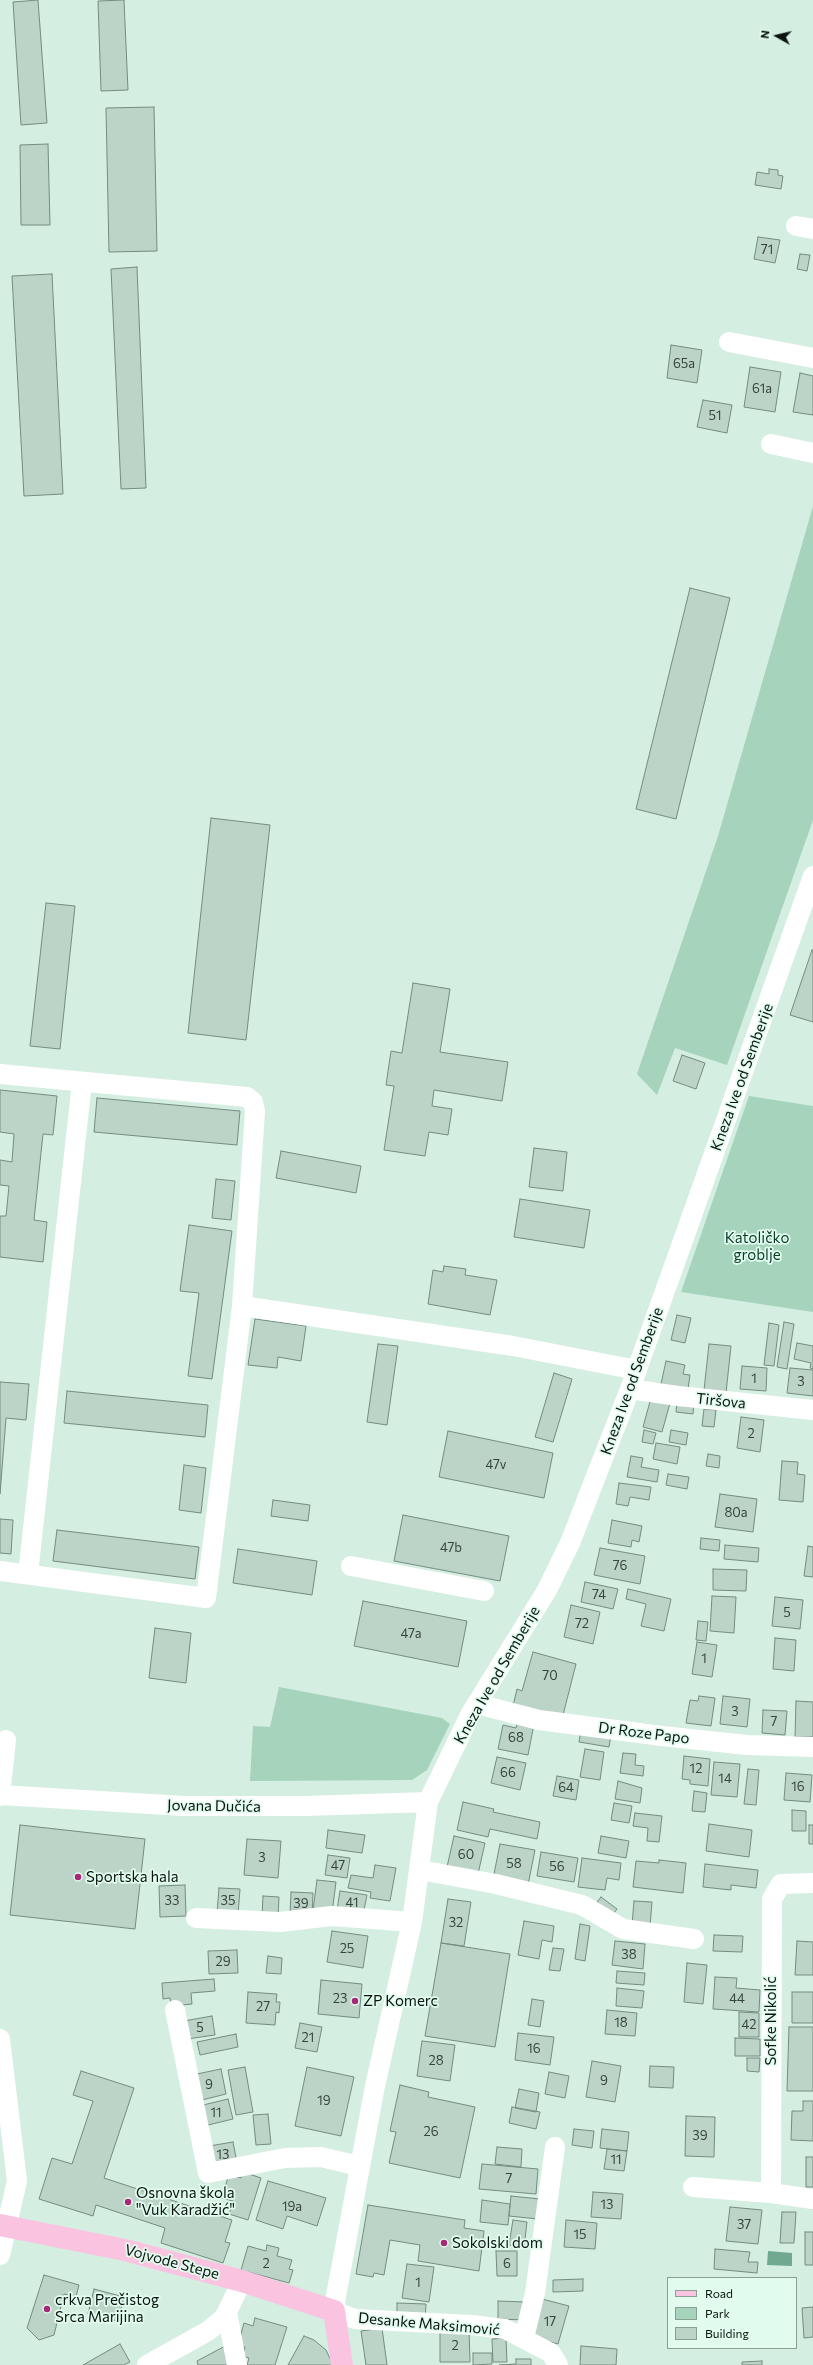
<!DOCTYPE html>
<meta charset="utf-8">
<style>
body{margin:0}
#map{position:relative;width:813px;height:2365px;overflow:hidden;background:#d4eee1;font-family:Commissioner,sans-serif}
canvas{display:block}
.legend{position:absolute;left:667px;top:2277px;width:130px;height:72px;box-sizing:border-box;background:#e1fcee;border:1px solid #8b9f95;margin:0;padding:5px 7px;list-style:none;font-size:12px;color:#0b1410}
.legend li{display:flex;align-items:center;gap:8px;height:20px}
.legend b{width:20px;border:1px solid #8b9f95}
.north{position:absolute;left:757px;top:16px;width:40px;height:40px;-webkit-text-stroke:3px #e1fcee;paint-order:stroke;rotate:278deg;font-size:11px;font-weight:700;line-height:16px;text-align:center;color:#0b1410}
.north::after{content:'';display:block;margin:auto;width:14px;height:18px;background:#0b1410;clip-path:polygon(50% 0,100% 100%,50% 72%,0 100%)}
</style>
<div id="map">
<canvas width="813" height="2365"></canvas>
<ul class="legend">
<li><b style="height:5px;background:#fac4e0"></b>Road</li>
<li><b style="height:11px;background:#a5d3bc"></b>Park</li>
<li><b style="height:11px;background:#bbd4c7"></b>Building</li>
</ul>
<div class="north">N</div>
</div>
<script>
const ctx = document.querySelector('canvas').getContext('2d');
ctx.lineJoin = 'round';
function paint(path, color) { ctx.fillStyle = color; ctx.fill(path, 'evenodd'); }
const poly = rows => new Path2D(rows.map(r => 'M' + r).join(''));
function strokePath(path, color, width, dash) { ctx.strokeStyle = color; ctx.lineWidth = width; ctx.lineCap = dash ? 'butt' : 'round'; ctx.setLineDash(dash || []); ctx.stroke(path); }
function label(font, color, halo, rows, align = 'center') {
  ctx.font = font + ' Commissioner,sans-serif'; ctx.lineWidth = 3.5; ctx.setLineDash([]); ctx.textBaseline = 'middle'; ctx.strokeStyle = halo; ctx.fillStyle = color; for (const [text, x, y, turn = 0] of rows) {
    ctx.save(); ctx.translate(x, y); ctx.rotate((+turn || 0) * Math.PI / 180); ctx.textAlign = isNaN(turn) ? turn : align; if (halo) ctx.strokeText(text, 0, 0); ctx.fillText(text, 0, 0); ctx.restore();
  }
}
paint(poly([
 [813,506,813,820,727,1065,675,1048,657,1095,637,1074,718,836],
 [749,1096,813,1106,813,1312,681,1292],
 [279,1687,442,1718,450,1724,427,1770,412,1780,250,1781,253,1726,270,1727]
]), '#a5d3bc');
paint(poly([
 [768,2251,792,2253,792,2266,767,2265]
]), '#70a98f');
const building = poly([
 [38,0,47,123,21,125,13,2,38,0],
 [124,0,128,90,101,91,98,1,124,0],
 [154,107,157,251,109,252,106,108,154,107],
 [48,144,50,225,21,225,20,145,48,144],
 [769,169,778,170,778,175,783,176,781,189,755,185,757,172,769,174,769,169],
 [758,237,780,240,775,263,754,259,758,237],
 [800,254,810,255,807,271,797,269,800,254],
 [137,267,146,488,121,489,111,269,137,267],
 [52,274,63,494,24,496,12,276,52,274],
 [671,345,702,350,697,383,667,378,671,345],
 [750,367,781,372,775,412,744,407,750,367],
 [800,373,813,376,813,415,793,412,800,373],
 [703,400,732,405,727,433,697,427,703,400],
 [690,588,730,598,676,819,636,809,690,588],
 [211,818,270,825,246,1040,188,1033,211,818],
 [46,903,75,906,60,1049,30,1046,46,903],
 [812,950,813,950,813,1022,790,1015,812,950],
 [413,983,450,989,440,1052,508,1062,502,1101,434,1090,432,1106,452,1109,448,1135,429,1132,425,1156,384,1150,394,1086,386,1085,391,1051,402,1053,413,983],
 [682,1055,705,1063,696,1089,673,1081,682,1055],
 [0,1090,57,1096,53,1135,43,1134,34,1220,47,1222,43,1262,0,1257,0,1216,6,1216,9,1186,0,1185,0,1160,12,1162,14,1134,0,1132,0,1090],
 [97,1098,240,1111,237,1145,94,1132,97,1098],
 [534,1148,567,1152,563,1191,529,1187,534,1148],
 [281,1151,361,1166,356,1193,276,1178,281,1151],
 [216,1179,235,1181,231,1220,212,1218,216,1179],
 [520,1199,590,1210,584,1248,514,1237,520,1199],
 [189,1225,232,1231,212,1379,188,1376,199,1293,180,1291,189,1225],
 [444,1266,466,1269,465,1275,497,1280,490,1315,428,1304,433,1270,443,1272,444,1266],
 [677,1315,691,1318,685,1343,671,1340,677,1315],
 [255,1319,306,1326,301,1361,278,1357,277,1368,248,1365,255,1319],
 [784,1322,794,1324,787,1369,777,1367,784,1322],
 [769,1323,779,1325,774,1366,764,1365,769,1323],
 [797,1343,813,1346,813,1369,810,1368,811,1363,794,1359,797,1343],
 [378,1344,398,1346,387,1425,367,1422,378,1344],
 [709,1344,731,1346,726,1393,704,1390,709,1344],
 [666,1361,685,1365,683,1374,690,1375,688,1389,661,1384,666,1361],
 [742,1366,767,1368,766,1391,740,1389,742,1366],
 [790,1368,813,1370,813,1396,787,1393,790,1368],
 [554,1373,572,1379,553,1442,535,1437,554,1373],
 [0,1382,29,1384,26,1420,6,1418,0,1494,0,1382],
 [67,1391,208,1405,205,1437,64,1423,67,1391],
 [651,1398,670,1403,662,1432,643,1427,651,1398],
 [677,1401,694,1402,693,1414,676,1412,677,1401],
 [704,1409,716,1410,714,1427,702,1426,704,1409],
 [741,1417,764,1420,760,1452,737,1448,741,1417],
 [644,1430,656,1433,653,1444,642,1442,644,1430],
 [671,1430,688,1433,686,1445,669,1442,671,1430],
 [448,1431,553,1453,544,1498,439,1477,448,1431],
 [656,1443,680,1447,677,1464,653,1459,656,1443],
 [708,1454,720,1456,719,1468,706,1466,708,1454],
 [631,1456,643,1458,641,1467,659,1470,657,1482,627,1477,631,1456],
 [782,1461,798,1462,797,1474,805,1475,803,1502,779,1500,782,1461],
 [184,1465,206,1468,201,1513,179,1510,184,1465],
 [668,1474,689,1477,687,1489,666,1485,668,1474],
 [619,1483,651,1487,649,1500,630,1497,628,1506,616,1504,619,1483],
 [720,1494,757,1499,753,1532,715,1527,720,1494],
 [273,1500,310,1505,308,1521,271,1516,273,1500],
 [403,1515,509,1536,500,1581,394,1561,403,1515],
 [0,1519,13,1520,11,1554,0,1553,0,1519],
 [612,1520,642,1526,639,1542,632,1540,631,1547,608,1543,612,1520],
 [57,1530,199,1547,195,1579,53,1561,57,1530],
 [701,1538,720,1540,719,1551,700,1549,701,1538],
 [725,1545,759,1548,758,1562,724,1559,725,1545],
 [808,1546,813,1547,813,1577,804,1576,808,1546],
 [600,1548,645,1556,640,1584,594,1575,600,1548],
 [238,1549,317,1561,312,1595,233,1583,238,1549],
 [713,1569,747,1570,746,1591,713,1590,713,1569],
 [585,1582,618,1589,613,1609,581,1602,585,1582],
 [628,1589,671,1599,664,1631,641,1626,646,1604,626,1599,628,1589],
 [712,1596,736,1597,734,1633,710,1631,712,1596],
 [775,1597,803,1600,800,1629,772,1626,775,1597],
 [363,1601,467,1621,458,1667,354,1646,363,1601],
 [571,1605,600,1612,593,1644,564,1637,571,1605],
 [698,1621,708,1622,706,1641,696,1640,698,1621],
 [155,1628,191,1633,186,1683,149,1678,155,1628],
 [775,1638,796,1640,794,1671,773,1669,775,1638],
 [697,1642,717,1645,712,1677,692,1674,697,1642],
 [533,1652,576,1664,562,1719,513,1706,517,1689,522,1691,533,1652],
 [699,1696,715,1698,711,1726,686,1723,690,1700,698,1701,699,1696],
 [723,1696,750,1699,747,1727,720,1724,723,1696],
 [796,1701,813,1702,813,1737,795,1737,796,1701],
 [763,1710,787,1711,785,1735,762,1733,763,1710],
 [518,1720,534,1724,528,1755,498,1749,503,1725,516,1728,518,1720],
 [581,1730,611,1735,609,1747,579,1742,581,1730],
 [585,1749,604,1752,600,1780,580,1777,585,1749],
 [623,1753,636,1754,635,1765,644,1766,643,1776,620,1773,623,1753],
 [684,1756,710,1759,708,1786,690,1784,690,1780,682,1779,684,1756],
 [497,1757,526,1763,520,1790,491,1783,497,1757],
 [714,1762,740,1764,737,1797,711,1795,714,1762],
 [748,1769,759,1770,756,1805,744,1804,748,1769],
 [786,1773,812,1775,810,1802,784,1800,786,1773],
 [557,1776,579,1780,576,1800,553,1796,557,1776],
 [618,1781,642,1788,640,1803,615,1799,618,1781],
 [694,1791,707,1793,705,1812,692,1811,694,1791],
 [463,1802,494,1809,493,1812,540,1822,537,1839,490,1829,488,1837,457,1830,463,1802],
 [614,1803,632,1806,629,1823,611,1820,614,1803],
 [792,1810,806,1811,806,1831,792,1831,792,1810],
 [635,1813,662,1816,659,1842,647,1841,648,1828,633,1826,635,1813],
 [709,1824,752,1830,749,1857,706,1851,709,1824],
 [20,1825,145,1839,135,1929,10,1915,20,1825],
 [809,1825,813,1825,813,1844,809,1844,809,1825],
 [328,1830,365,1835,362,1853,326,1848,328,1830],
 [454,1836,485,1843,478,1874,447,1867,454,1836],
 [601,1836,629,1841,626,1858,598,1853,601,1836],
 [247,1839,281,1841,278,1878,244,1875,247,1839],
 [500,1844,535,1850,528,1885,493,1879,500,1844],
 [541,1852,578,1858,574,1882,537,1876,541,1852],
 [328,1855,350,1858,347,1878,325,1875,328,1855],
 [582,1858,621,1863,619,1880,607,1878,605,1890,578,1887,582,1858],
 [659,1860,686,1863,683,1893,633,1887,636,1861,659,1863,659,1860],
 [705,1864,758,1870,756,1888,731,1885,731,1890,703,1887,705,1864],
 [375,1865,396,1868,390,1901,370,1898,371,1892,348,1888,351,1875,373,1878,375,1865],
 [317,1880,336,1882,332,1913,313,1910,317,1880],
 [185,1885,186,1916,160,1917,159,1886,185,1885],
 [219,1888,240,1889,238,1915,217,1913,219,1888],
 [340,1891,367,1895,363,1915,337,1910,340,1891],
 [291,1892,313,1893,312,1915,290,1914,291,1892],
 [263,1896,279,1897,278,1918,262,1917,263,1896],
 [601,1897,617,1909,612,1916,595,1905,601,1897],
 [448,1899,471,1902,464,1946,441,1943,448,1899],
 [634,1901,652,1902,650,1927,632,1925,634,1901],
 [524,1921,554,1926,552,1942,542,1940,539,1959,518,1955,524,1921],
 [580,1924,590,1926,585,1961,575,1959,580,1924],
 [332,1931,368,1936,363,1968,327,1962,332,1931],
 [714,1935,743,1936,742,1952,713,1951,714,1935],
 [615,1941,645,1944,643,1969,612,1965,615,1941],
 [797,1941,813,1942,813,1975,795,1975,797,1941],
 [441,1943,510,1954,495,2047,425,2036,441,1943],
 [553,1948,564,1949,560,1971,549,1970,553,1948],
 [237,1950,238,1973,209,1974,208,1951,237,1950],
 [268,1956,282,1958,281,1974,266,1973,268,1956],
 [687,1963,707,1965,703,2004,684,2002,687,1963],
 [617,1971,645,1973,644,1985,616,1983,617,1971],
 [715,1977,737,1978,736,1988,760,1990,759,2012,713,2009,715,1977],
 [214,1979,215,1991,191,1993,192,2004,171,2006,170,1998,163,1999,162,1983,214,1979],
 [321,1980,362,1984,359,2018,318,2014,321,1980],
 [617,1988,644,1991,642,2008,616,2006,617,1988],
 [248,1992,277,1994,276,2002,280,2002,279,2013,276,2012,275,2025,246,2023,248,1992],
 [792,1992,813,1992,813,2023,792,2023,792,1992],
 [532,1999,544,2001,540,2027,528,2025,532,1999],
 [607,2010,637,2013,635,2036,605,2034,607,2010],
 [739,2012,759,2013,759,2037,739,2037,739,2012],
 [212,2016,215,2035,187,2039,184,2021,212,2016],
 [300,2023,322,2027,317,2052,295,2048,300,2023],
 [789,2027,813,2027,813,2091,787,2091,789,2027],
 [518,2033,554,2037,550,2065,515,2060,518,2033],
 [236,2034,238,2047,200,2055,197,2042,236,2034],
 [735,2038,760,2039,760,2056,735,2056,735,2038],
 [422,2041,455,2045,450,2081,417,2076,422,2041],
 [747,2058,760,2058,759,2072,747,2071,747,2058],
 [592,2061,621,2066,615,2102,586,2097,592,2061],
 [650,2066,674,2067,673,2088,649,2087,650,2066],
 [245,2067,253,2112,236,2115,228,2070,245,2067],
 [307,2067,354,2077,341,2136,295,2126,307,2067],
 [221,2069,226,2094,198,2101,192,2075,221,2069],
 [81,2071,134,2088,104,2178,232,2220,225,2242,230,2243,223,2263,161,2243,165,2228,96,2205,93,2216,39,2199,52,2158,72,2164,93,2101,73,2095,81,2071],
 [549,2072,569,2076,565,2098,545,2094,549,2072],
 [400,2085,429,2092,428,2097,475,2107,460,2178,389,2163,396,2132,390,2131,400,2085],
 [519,2089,539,2093,536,2112,515,2108,519,2089],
 [228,2099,233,2119,204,2126,199,2106,228,2099],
 [803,2101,813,2101,813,2141,791,2140,792,2111,803,2111,803,2101],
 [512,2107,540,2112,536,2129,509,2123,512,2107],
 [268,2114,271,2144,256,2145,253,2115,268,2114],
 [686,2116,715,2117,714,2157,685,2156,686,2116],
 [574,2129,594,2131,592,2148,572,2145,574,2129],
 [602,2129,629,2132,627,2151,600,2148,602,2129],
 [233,2142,237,2163,212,2167,209,2146,233,2142],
 [497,2147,522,2149,521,2167,495,2164,497,2147],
 [607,2149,627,2151,624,2171,604,2169,607,2149],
 [806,2157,813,2157,813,2187,806,2187,806,2157],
 [482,2164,538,2169,536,2194,479,2189,482,2164],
 [243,2172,261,2178,248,2220,229,2214,233,2201,221,2198,229,2175,241,2178,243,2172],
 [268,2181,326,2198,317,2226,287,2216,283,2229,256,2220,268,2181],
 [593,2192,623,2194,621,2219,591,2217,593,2192],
 [511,2196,540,2199,538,2219,509,2216,511,2196],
 [482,2200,510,2204,508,2225,480,2222,482,2200],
 [368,2205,465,2220,464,2228,484,2231,479,2271,418,2261,420,2245,390,2240,384,2275,374,2273,373,2277,356,2274,368,2205],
 [730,2207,762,2210,758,2244,726,2241,730,2207],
 [782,2212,796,2212,794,2243,780,2243,782,2212],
 [513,2220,527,2222,524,2248,509,2245,513,2220],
 [566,2220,597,2223,595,2249,564,2247,566,2220],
 [805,2232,813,2232,813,2265,805,2265,805,2232],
 [267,2245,279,2248,277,2256,292,2260,289,2269,293,2270,289,2283,241,2270,248,2246,266,2251,267,2245],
 [715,2249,750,2252,748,2262,758,2262,757,2273,714,2269,715,2249],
 [496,2251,517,2251,517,2276,497,2276,496,2251],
 [407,2264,434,2267,429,2302,402,2298,407,2264],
 [44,2275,79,2285,76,2297,64,2294,54,2335,39,2340,27,2328,44,2275],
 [583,2279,583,2291,553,2292,553,2280,583,2279],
 [94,2289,124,2297,118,2321,88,2314,94,2289],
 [542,2299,569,2306,558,2344,532,2337,542,2299],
 [498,2301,526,2302,525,2320,498,2319,498,2301],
 [397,2303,426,2304,425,2323,397,2322,397,2303],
 [813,2307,813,2337,804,2338,802,2308,813,2307],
 [255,2318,287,2327,275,2365,247,2365,249,2358,243,2356,245,2347,238,2345,244,2323,253,2326,255,2318],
 [382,2328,387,2365,366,2365,361,2331,382,2328],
 [469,2329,470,2362,440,2362,440,2330,469,2329],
 [304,2336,314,2340,326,2350,333,2365,288,2365,304,2336],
 [506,2338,507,2362,493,2362,492,2339,506,2338],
 [120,2344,130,2362,124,2365,83,2365,120,2344],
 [227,2345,232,2365,198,2365,197,2361,227,2345],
 [581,2346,617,2349,616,2365,580,2365,581,2346],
 [473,2353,492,2353,492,2364,473,2365,473,2353],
 [516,2359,531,2359,531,2365,499,2365,516,2364,516,2359],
 [762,2361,762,2365,742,2365,742,2362,762,2361]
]);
paint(building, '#bbd4c7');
strokePath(building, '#748c80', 1);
strokePath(poly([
 [796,226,813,229],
 [729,342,813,358],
 [771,444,813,453],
 [0,1074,247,1097,253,1102,255,1111,242,1306,513,1346,637,1370],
 [630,1389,678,1396,813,1410],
 [351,1566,484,1591],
 [0,1571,206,1598,242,1306],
 [28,1574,82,1082],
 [477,1704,539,1720,662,1736,747,1745,813,1747],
 [0,1795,184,1806,306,1806,428,1802],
 [0,1796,6,1740],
 [420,1870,496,1884,582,1905,623,1929,694,1939],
 [196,1918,280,1922,332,1916,412,1922],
 [175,2010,208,2173,285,2158,321,2157,359,2166],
 [0,2039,17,2181,0,2255],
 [693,2187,771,2193,813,2199],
 [771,2193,772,1899,781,1884,813,1883],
 [227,2313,237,2365],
 [524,2338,535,2293,555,2147],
 [147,2365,208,2331,224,2318,242,2281],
 [558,2365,551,2353,505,2329,471,2325,355,2319,334,2311,336,2296,375,2086,412,1922,428,1802,470,1715,547,1590,570,1543,630,1389,813,876]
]), '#fff', 20);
strokePath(poly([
 [0,2225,125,2250,242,2281,334,2311,342,2365]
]), '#fac4e0', 22);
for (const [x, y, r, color] of [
 [78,1877,4,"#a82878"],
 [355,2001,4,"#a82878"],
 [128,2202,4,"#a82878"],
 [444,2243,4,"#a82878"],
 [47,2309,4,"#a82878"]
]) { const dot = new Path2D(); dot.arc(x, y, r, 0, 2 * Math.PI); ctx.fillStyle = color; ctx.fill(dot); strokePath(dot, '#e1fcee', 1.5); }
label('13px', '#37443e', null, [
 ["71",767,250],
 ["65a",684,364],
 ["61a",762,389],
 ["51",715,416],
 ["1",754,1379],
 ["3",801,1382],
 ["2",751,1434],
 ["47v",496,1465],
 ["80a",736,1513],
 ["47b",451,1548],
 ["76",620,1566],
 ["74",599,1595],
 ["5",787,1613],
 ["72",582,1624],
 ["47a",411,1634],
 ["1",704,1659],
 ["70",550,1676],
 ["3",735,1712],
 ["7",774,1722],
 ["68",516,1738],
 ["12",696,1769],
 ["66",508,1773],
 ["14",725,1779],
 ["16",798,1787],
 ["64",566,1788],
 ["60",466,1855],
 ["3",262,1858],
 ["58",514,1864],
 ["47",338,1866],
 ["56",557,1867],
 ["33",172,1901],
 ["35",228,1901],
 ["41",352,1903],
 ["39",301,1904],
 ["32",456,1923],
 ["25",347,1949],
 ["38",629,1955],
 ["29",223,1962],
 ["23",340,1999],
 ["44",737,1999],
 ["27",263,2007],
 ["18",621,2023],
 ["42",749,2025],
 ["5",200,2028],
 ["21",308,2038],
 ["16",534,2049],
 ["28",436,2061],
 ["9",604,2081],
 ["9",209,2085],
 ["19",324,2101],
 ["11",216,2113],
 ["26",431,2132],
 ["39",700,2136],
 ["13",223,2155],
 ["11",616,2160],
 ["7",509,2179],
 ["13",607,2205],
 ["19a",292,2207],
 ["37",744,2225],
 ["15",580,2235],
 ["2",266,2264],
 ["6",507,2264],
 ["1",418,2283],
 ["17",550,2322],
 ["2",455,2346]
]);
label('15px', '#0b1410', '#e1fcee', [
 ["Kneza Ive od Semberije",742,1077,-70],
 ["Kneza Ive od Semberije",632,1381,-70],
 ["Tiršova",721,1401,6],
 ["Kneza Ive od Semberije",497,1675,-60],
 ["Dr Roze Papo",644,1733,7],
 ["Jovana Dučića",214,1806,1],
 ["Sofke Nikolić",771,2021,-90],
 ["Vojvode Stepe",172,2262,15],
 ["Desanke Maksimović",429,2324,5]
]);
label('15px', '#093b28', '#e1fcee', [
 ["Katoličko",757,1238],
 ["groblje",757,1255]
]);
label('15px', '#0b1410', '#e1fcee', [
 ["Sportska hala",86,1877],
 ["ZP Komerc",363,2001],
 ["Osnovna škola",136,2193],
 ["\"Vuk Karadžić\"",136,2210],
 ["Sokolski dom",452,2243],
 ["crkva Prečistog",55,2300],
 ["Srca Marijina",55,2317]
], 'left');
</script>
